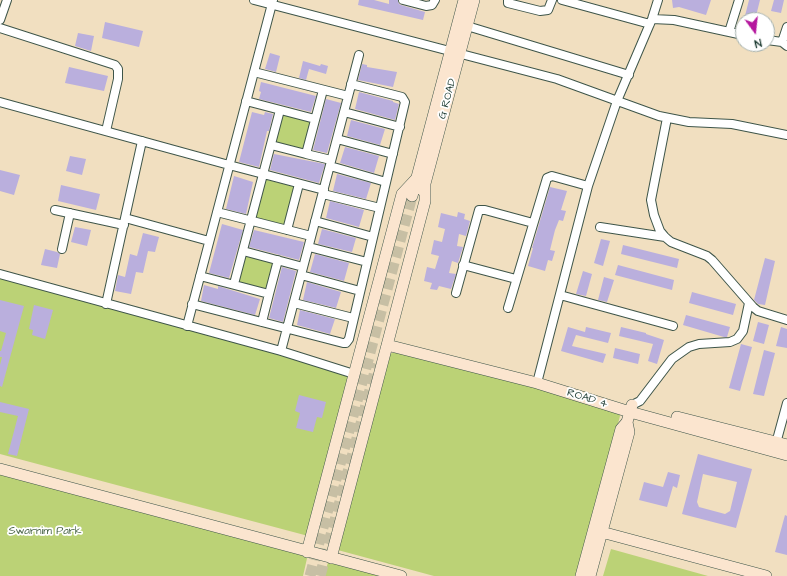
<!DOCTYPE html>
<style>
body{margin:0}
#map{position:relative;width:787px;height:576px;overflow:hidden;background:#f1dfc0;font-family:"Architects Daughter",sans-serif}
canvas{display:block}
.north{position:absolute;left:735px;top:12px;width:40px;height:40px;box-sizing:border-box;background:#fff;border:1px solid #a5b1ae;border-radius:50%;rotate:165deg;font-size:11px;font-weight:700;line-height:16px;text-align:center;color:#1f3d34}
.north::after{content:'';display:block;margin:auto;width:14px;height:18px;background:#b5179e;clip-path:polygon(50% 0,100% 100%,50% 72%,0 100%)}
</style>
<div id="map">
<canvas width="787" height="576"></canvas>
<div class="north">N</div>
</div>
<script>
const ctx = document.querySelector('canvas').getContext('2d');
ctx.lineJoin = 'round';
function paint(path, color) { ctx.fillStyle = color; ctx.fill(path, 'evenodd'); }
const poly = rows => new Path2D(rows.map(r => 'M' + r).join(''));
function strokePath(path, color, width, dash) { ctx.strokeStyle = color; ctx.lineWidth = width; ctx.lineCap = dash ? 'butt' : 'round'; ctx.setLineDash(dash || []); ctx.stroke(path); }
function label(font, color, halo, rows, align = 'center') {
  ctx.font = font + ' "Architects Daughter",sans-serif'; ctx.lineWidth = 3.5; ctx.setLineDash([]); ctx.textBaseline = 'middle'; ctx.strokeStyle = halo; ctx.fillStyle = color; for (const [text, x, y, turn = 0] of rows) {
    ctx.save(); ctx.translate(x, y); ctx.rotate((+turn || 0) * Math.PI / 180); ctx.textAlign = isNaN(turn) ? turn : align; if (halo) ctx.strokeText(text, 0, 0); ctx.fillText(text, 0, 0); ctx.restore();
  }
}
paint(poly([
 [283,113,312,122,304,151,274,142],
 [264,179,295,187,285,225,254,217],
 [243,254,274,262,266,289,236,281],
 [0,277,357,376,312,537,0,454],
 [404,351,621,412,579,576,434,576,334,549,382,355],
 [0,474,308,554,303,576,0,576],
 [611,549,708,576,603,576],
 [329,559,391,576,324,576]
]), '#bbd276');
paint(poly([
 [359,0,374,0,389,4,389,0,398,0,399,4,401,5,425,12,423,20,358,5],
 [672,0,711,0,706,15,679,7,673,8],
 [749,0,760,0,755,20,744,20],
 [774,0,784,0,781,13,771,11],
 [105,22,143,31,139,47,102,38],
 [78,33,94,36,91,51,75,46],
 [270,53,280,56,276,72,265,69],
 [303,61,320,66,321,64,328,66,326,74,309,69,306,80,299,78],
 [362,64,367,65,367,67,397,72,393,87,358,80],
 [69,67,108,76,104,91,65,83],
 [261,82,316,96,311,112,259,99,261,92,259,91],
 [359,92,393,101,393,102,399,104,395,120,355,109],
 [326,99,341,103,327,153,313,150],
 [252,112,264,115,265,112,273,114,269,131,267,131,259,167,239,162],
 [351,120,385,129,380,145,347,136],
 [345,147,379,156,374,173,340,163],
 [274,154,325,164,319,183,270,170],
 [70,156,86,159,82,175,66,171],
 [0,170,20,175,14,195,0,191],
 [337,174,371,183,366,199,333,191],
 [234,176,253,182,246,214,226,209],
 [61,185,100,194,96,210,58,201],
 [550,187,567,191,561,210,566,211,563,221,559,220,555,230,550,250,555,251,552,261,548,260,545,271,528,266,533,248,532,248],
 [330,201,364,210,359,227,326,218],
 [458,212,465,214,464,219,470,221,466,236,459,234,457,246,463,247,458,263,452,261,449,273,456,274,451,289,439,286,437,290,430,289,432,283,424,281,427,267,435,269,439,256,431,254,434,240,442,242,445,229,438,227,441,213,457,217],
 [222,224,243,230,229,278,209,273],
 [75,227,91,230,87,246,71,242],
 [322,229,356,238,352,252,318,244],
 [254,230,304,242,299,260,249,247],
 [143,233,159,237,155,252,148,251,143,273,136,272,131,294,115,291,118,275,125,277,130,254,137,256],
 [601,239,610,241,603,266,594,263],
 [623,245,679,259,677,268,621,254],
 [45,249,57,252,60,254,57,268,41,265],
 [315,254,349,263,344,281,310,272],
 [765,258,775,261,765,305,758,304,754,300],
 [618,265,674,280,672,290,615,275],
 [282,267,296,271,283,322,269,318],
 [583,271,592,274,586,296,576,294],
 [604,277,614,280,607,302,598,300],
 [307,282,341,292,336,308,303,300],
 [204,285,218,289,218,286,260,299,255,315,201,301],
 [692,292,736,304,733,315,689,303],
 [0,300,24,306,2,387,0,386,0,365,2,357,0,357,0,351,1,351,6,333,0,331],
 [34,305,53,310,45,339,32,335,33,330,29,329],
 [300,310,335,319,330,334,297,325],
 [686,315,730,327,727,337,724,337,683,325],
 [758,322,769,325,764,344,753,341],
 [568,327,585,332,586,327,611,333,608,343,576,335,572,346,606,354,603,363,561,351],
 [621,327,646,333,646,334,664,340,657,364,648,361,653,344,619,336],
 [781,327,787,329,787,348,776,346],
 [741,344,752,347,740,391,729,388],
 [615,348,640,354,638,364,613,358],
 [764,350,775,353,764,396,753,394],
 [299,395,326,402,322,418,317,417,313,432,296,428,300,413,295,411],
 [0,402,29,409,17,456,8,454,18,416,0,412],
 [698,454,752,469,736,528,682,514],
 [703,474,737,482,730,511,725,514,699,507,697,502],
 [668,472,680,475,677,488,673,486,667,507,639,500,644,482,663,487],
 [785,515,787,516,787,555,775,552]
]), '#baafdd');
strokePath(poly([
 [310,576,412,196],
 [320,576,377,364]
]), '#c7bfa4', 11, [11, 5.5]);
const street = poly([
 [254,0,557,79,659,116,689,122,732,124,787,135],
 [403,0,426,6,432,5,435,0],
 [508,0,508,3,540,11,548,10,552,0],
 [562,0,650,24],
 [652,19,674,20,743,35],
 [0,20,7,0],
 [467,26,629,75],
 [787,27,782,42,787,46],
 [0,28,115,65,118,69,118,79,106,131],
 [729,32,739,0],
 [767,40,782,42],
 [254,72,348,96],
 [323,90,306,154,331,160],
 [246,101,315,119],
 [0,102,229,165,324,190],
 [344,112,400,127],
 [667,118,651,200,654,215,660,231,665,237,671,242,707,256,712,260,753,307,758,311,787,320],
 [337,139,393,154],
 [271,145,306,154],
 [330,166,386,182],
 [323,194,380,208],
 [55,210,124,225],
 [217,212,311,236],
 [125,218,209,241],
 [315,221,373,237],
 [600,227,665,237],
 [287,230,299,184],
 [309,247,367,262],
 [62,249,70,213],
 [243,251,303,267],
 [463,265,516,279],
 [0,274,281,351,354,374],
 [301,275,360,291],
 [200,276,269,294,262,322],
 [234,284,280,110],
 [456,293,479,210,485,210,533,223],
 [269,294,278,260],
 [560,295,673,326],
 [294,303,353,318],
 [106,304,142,141],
 [192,304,343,343,346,343,349,339,405,102,402,97,351,84],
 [508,308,547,178,552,176,588,186],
 [187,326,273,0],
 [281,351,359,55],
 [537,383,588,186,617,101,652,19,658,0],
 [632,405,640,401,672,359,689,347,699,344,730,342,737,339,743,331,749,303],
 [775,447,787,403]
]);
const secondary = poly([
 [423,191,474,0],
 [412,196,464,0],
 [387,345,537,383,630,412,787,455],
 [677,417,787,445],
 [0,469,401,576],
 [594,530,766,576],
 [307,552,402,194,416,179],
 [331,558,425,201,425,184],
 [581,576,621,429,627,422],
 [590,576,629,432,627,422,632,405]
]);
strokePath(street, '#3e5549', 10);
strokePath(secondary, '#3e5549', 12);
strokePath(street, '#fff', 8);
strokePath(secondary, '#fbe5cf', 11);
label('11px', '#1f3d34', '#fff', [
 ["G ROAD",448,99,-75],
 ["ROAD 4",587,399,17]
]);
label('11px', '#466244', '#fff', [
 ["Swarnim Park",45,532]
]);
</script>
